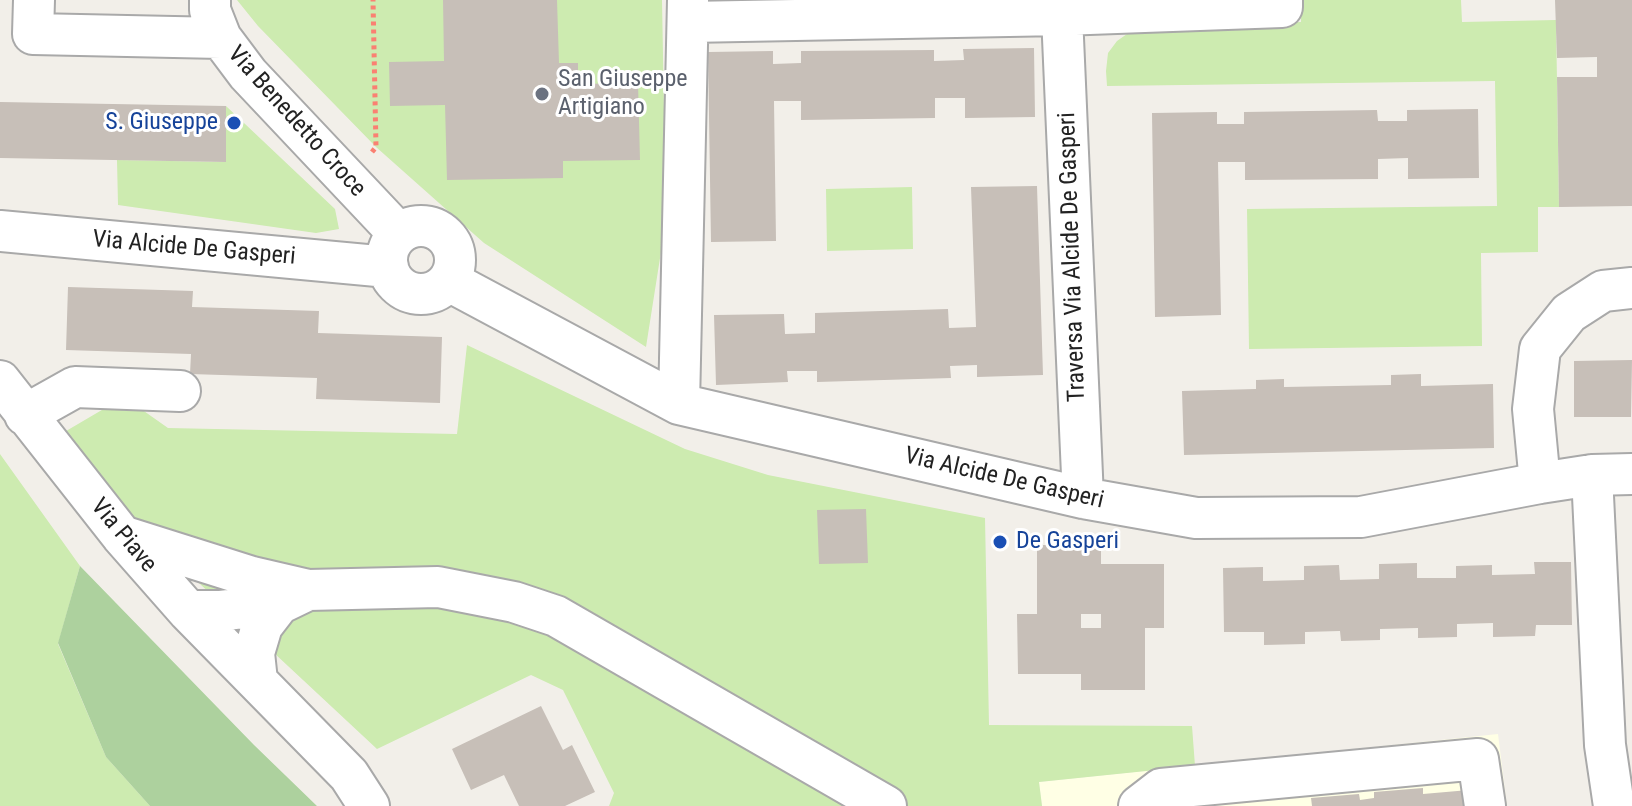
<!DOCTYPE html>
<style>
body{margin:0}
canvas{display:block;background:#f2efe9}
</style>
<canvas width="1632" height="806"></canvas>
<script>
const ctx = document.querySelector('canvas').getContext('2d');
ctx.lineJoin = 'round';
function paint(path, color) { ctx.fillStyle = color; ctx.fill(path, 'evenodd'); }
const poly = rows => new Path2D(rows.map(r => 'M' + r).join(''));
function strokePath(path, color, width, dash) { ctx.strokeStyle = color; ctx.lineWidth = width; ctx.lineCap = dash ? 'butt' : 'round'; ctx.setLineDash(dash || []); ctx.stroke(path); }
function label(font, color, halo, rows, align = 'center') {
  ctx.font = font + ' "Roboto Condensed",sans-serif'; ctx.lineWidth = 6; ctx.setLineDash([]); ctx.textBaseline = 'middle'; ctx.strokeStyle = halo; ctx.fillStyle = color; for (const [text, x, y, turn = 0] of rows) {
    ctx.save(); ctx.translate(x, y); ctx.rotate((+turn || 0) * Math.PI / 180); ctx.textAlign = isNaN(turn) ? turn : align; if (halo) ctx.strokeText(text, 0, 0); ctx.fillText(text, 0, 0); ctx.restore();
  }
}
paint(poly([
 [1498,734,1507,806,1042,806,1039,782]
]), '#ffffe5');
paint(poly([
 [237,0,662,0,666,220,646,347,484,243,376,147,258,26],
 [1301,0,1461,0,1462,22,1556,20,1559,207,1538,207,1538,252,1481,253,1482,346,1249,349,1247,209,1497,206,1495,81,1107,86,1106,71,1108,53,1117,41,1137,27,1301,22],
 [226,106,335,209,339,229,316,233,118,205,117,160,225,162],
 [912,187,913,249,827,251,826,189],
 [467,345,685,449,768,475,985,518,989,725,1192,726,1195,766,1039,782,1042,806,609,806,614,793,563,690,531,675,377,749,96,487,61,434,124,397,168,428,457,434],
 [0,454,80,566,58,644,106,757,150,806,0,806]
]), '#cdebb0');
paint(poly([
 [80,566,254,745,317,806,150,806,106,757,58,643]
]), '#add19e');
paint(poly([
 [443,0,557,0,559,63,578,63,578,84,638,83,640,160,563,161,563,178,447,180,445,105,390,106,389,62,444,61],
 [1555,0,1632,0,1632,206,1559,207,1557,77,1597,77,1597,57,1557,58],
 [1034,48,1035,117,965,118,965,98,935,98,935,118,801,120,801,101,774,101,776,241,711,242,708,52,773,51,773,64,801,63,801,51,934,50,934,61,964,60,963,49],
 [0,102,226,106,226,162,0,158],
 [1478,109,1479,178,1408,179,1408,158,1378,159,1378,179,1245,180,1245,162,1218,162,1221,315,1155,317,1152,113,1217,112,1217,124,1244,124,1244,112,1377,110,1378,121,1407,121,1407,110],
 [1037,186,1043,375,977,377,977,365,950,366,951,378,817,382,817,371,787,371,788,382,716,385,714,315,784,314,785,334,815,333,815,313,948,309,949,328,976,327,971,187],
 [68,287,193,291,192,307,319,311,318,333,442,337,440,403,316,399,317,378,190,374,191,354,66,350],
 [1632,360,1631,417,1574,417,1574,361],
 [1421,374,1421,386,1493,384,1494,448,1184,455,1182,391,1256,389,1256,380,1284,379,1284,387,1391,385,1391,375],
 [866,509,868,563,819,564,817,510],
 [1037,545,1101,545,1101,564,1164,564,1164,628,1145,628,1145,690,1081,690,1081,674,1018,674,1017,614,1037,614],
 [1081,614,1101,614,1101,628,1081,628],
 [1534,562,1571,562,1572,625,1536,625,1535,636,1493,637,1493,623,1457,624,1457,637,1418,638,1418,628,1380,629,1380,640,1341,641,1340,631,1305,632,1305,644,1264,645,1264,632,1224,632,1223,568,1263,567,1263,581,1304,580,1304,566,1339,565,1340,580,1379,579,1379,564,1417,563,1417,578,1456,578,1456,566,1492,565,1492,575,1535,574],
 [541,706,563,750,572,745,595,792,565,806,519,806,504,775,471,790,452,749],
 [1423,788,1423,794,1469,790,1471,806,1312,806,1311,798,1359,794,1360,800,1374,798,1374,792]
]), '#c7bfb8');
const minor = poly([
 [34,0,33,34,221,38],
 [210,0,210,10,221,38,248,74,399,234],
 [1062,15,1083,498],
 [689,22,1062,15,1282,7,1282,0],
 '387 260a34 34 0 1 1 68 0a34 34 0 1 1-68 0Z',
 [0,231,388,267],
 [449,281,679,404,1083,498,1196,518,1361,517,1540,483,1592,475,1632,474],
 [0,381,122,536,188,611,349,775,369,806],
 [679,404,688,0],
 [25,415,75,387,180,391],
 [1592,475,1605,745,1614,806],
 [1540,483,1533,409,1540,349,1569,313,1603,291,1632,288],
 [122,536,252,577,308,590,438,587,514,602,556,616,886,806],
 [188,611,219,611,279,604],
 [257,681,254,653,262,626,279,604,308,590],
 [1139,806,1161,789,1478,759,1485,806]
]);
strokePath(minor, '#a9a9a9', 44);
strokePath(poly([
 [372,152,376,147,373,0]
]), '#fa8072', 5, [4, 4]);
strokePath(minor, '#fff', 40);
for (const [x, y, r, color] of [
 [542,94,8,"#6b7280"],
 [234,123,8,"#1a4fb4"],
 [1000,542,8,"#1a4fb4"]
]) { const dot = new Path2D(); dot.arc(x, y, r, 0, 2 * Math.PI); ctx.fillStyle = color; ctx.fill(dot); strokePath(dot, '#fff', 3); }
label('24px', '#5b616d', '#fff', [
 ["San Giuseppe",558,80],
 ["Artigiano",558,108]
], 'left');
label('24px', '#222', '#fff', [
 ["Via Benedetto Croce",296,122,48],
 ["Via Alcide De Gasperi",194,249,5],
 ["Traversa Via Alcide De Gasperi",1073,257,-92],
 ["Via Alcide De Gasperi",1004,479,13],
 ["Via Piave",123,536,50]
]);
label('24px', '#164399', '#fff', [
 ["S. Giuseppe",218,123],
 ["De Gasperi",1016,542,"left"]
], 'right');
</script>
